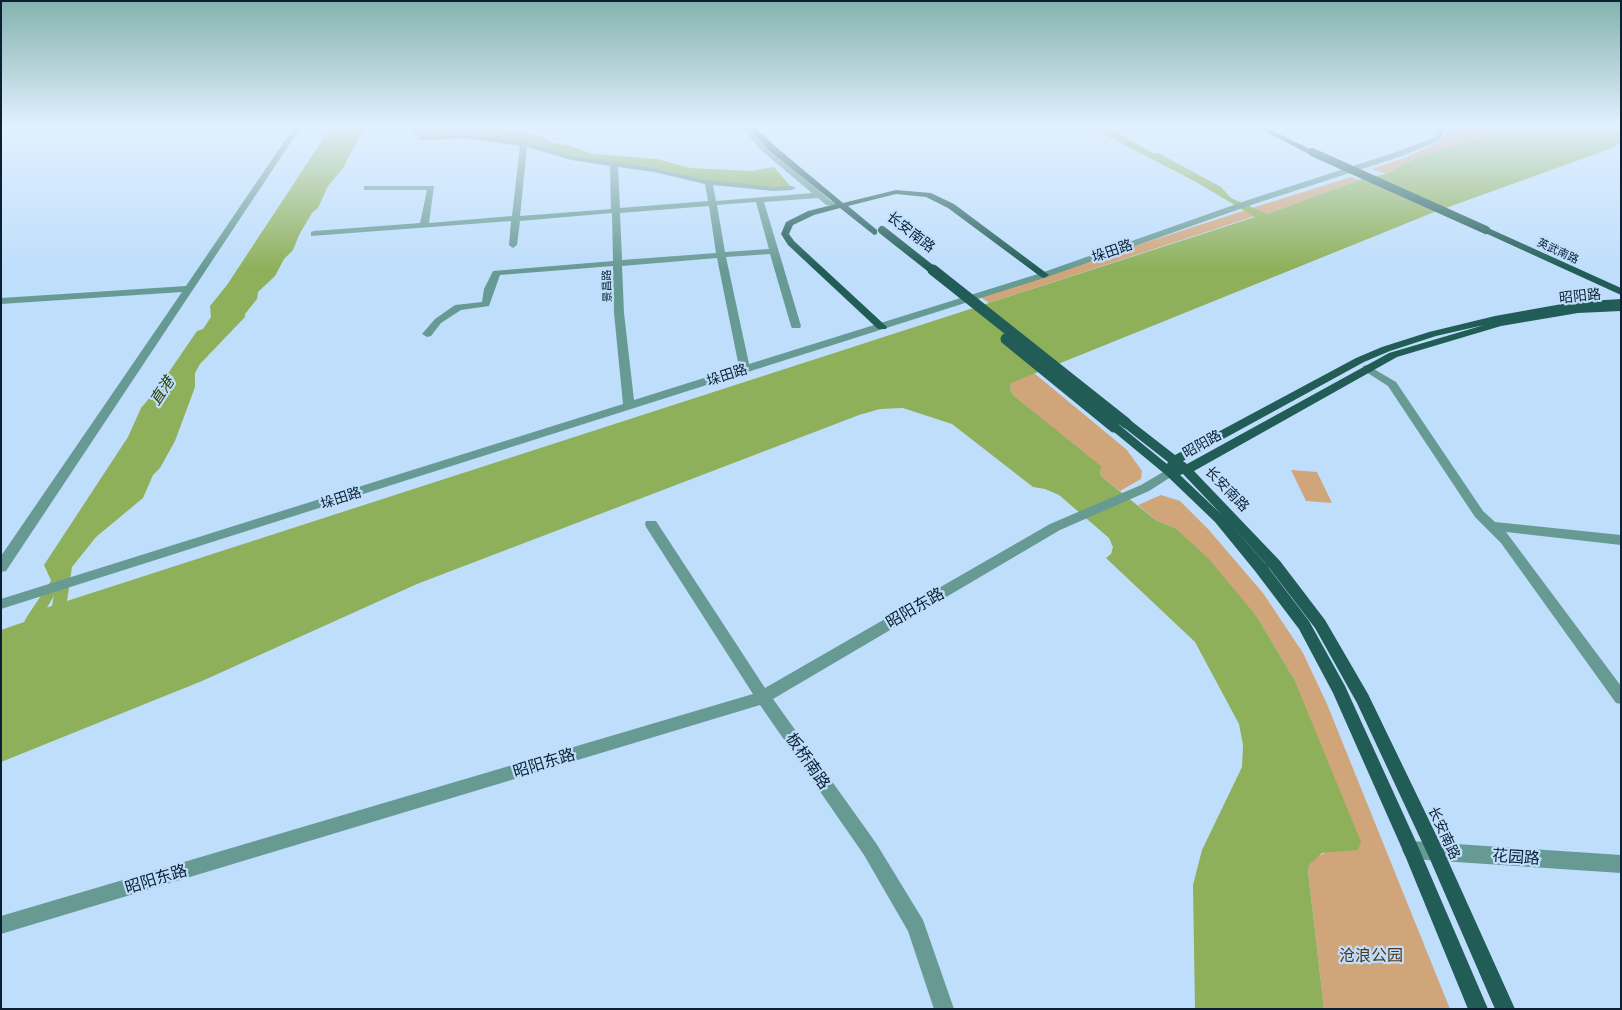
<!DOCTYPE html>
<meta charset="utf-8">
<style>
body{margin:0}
#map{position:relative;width:1622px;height:1010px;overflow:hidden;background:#bedefc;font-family:Ubuntu,sans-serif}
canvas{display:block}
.frame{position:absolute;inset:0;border:2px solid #0b2033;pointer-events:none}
</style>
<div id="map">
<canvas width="1622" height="1010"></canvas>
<div class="frame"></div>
</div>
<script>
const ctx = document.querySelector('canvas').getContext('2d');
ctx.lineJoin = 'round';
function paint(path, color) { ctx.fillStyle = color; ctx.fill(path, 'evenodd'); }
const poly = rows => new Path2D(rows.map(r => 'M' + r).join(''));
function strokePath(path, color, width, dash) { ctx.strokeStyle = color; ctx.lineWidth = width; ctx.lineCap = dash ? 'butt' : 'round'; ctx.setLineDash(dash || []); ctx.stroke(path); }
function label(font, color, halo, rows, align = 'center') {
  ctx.font = font + ' Ubuntu,"Noto Sans SC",sans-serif'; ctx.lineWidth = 4.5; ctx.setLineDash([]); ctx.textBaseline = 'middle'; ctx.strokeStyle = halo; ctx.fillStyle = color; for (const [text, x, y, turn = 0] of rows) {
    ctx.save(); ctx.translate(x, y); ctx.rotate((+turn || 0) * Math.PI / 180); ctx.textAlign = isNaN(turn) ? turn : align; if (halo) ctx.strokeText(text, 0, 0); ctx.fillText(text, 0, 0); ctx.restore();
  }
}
paint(poly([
 [1451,127,1517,127,1418,157,1386,174,1372,169,1407,157,1440,141],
 [1351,177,1359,180,1267,214,1252,208],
 [1246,210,1255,216,989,303,979,296],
 [1034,373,1127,450,1142,471,1141,479,1120,491,1102,477,1100,473,1102,468,1013,395,1010,390,1011,382],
 [1291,470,1317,472,1332,503,1306,501],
 [1161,495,1180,501,1208,529,1263,593,1303,653,1327,704,1450,1009,1324,1009,1308,871,1310,864,1316,857,1329,851,1294,679,1257,617,1175,528,1157,521,1138,505]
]), '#d0a57a');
paint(poly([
 [331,127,367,127,359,138,343,168,328,186,318,208,312,213,299,235,293,250,284,259,275,276,258,292,257,299,245,314,245,317,200,364,195,373,195,387,175,441,160,468,153,475,143,498,96,537,72,567,67,601,1255,217,1196,182,1090,127,1108,127,1154,154,1158,153,1221,187,1231,198,1267,214,1359,180,1386,174,1418,157,1517,127,1621,127,1621,143,1612,148,1432,213,1011,383,1010,390,1013,395,1102,467,1100,473,1102,477,1157,521,1175,528,1208,558,1257,617,1294,679,1361,842,1358,850,1322,853,1310,864,1308,871,1324,1009,1195,1009,1193,885,1202,850,1242,767,1243,745,1239,724,1195,642,1106,558,1111,554,1113,547,1109,538,1059,495,1045,489,1033,487,952,424,903,408,880,409,859,415,417,584,202,681,1,762,1,630,24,622,31,612,52,606,55,589,44,565,128,437,141,408,158,388,197,331,203,329,211,317,210,306,227,285],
 [410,127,489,127,534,134,545,138,549,142,570,146,593,154,657,159,690,168,752,171,774,167,792,188,773,189,728,185,654,170,598,164,528,145,464,136,421,138,414,128]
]), '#8eb05a');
paint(poly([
 [57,576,61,578,63,581,61,584,36,626,31,627,26,626,25,622,26,618,53,578,57,576]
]), '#8eb05a');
paint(poly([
 [294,127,301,127,6,571,1,572,1,556,182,292,1,304,1,298,186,286,294,127],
 [417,127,423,136,464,134,490,136,528,143,572,156,654,168,701,179,773,187,792,186,796,188,792,190,773,191,713,185,716,201,812,193,763,152,741,127,748,127,769,148,831,201,847,205,843,207,826,205,818,198,764,202,801,326,800,328,792,328,791,326,770,254,726,257,749,364,1041,273,1245,201,1396,152,1433,138,1439,127,1446,127,1439,141,1402,156,1251,205,1047,277,1,609,1,599,623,404,614,313,613,266,500,275,489,306,461,310,441,323,431,336,427,337,422,334,435,319,455,305,482,302,484,289,493,271,613,261,612,213,520,221,517,245,513,248,509,245,511,221,311,236,311,232,314,231,420,223,427,190,364,190,364,186,434,186,429,223,512,216,520,146,464,138,421,140,410,128,417,127],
 [527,147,571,160,610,166,611,209,520,216,527,147],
 [618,167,654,172,705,184,708,201,620,208,618,167],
 [756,202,769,249,725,252,717,205,756,202],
 [709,206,716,253,622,260,620,213,709,206],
 [717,258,739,367,634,400,624,313,622,266,717,258],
 [1367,365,1396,382,1483,511,1495,522,1621,535,1621,545,1506,532,1621,686,1621,704,1616,703,1501,543,1475,517,1388,386,1363,370,1363,366,1367,365],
 [1170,468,1174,469,1176,472,1174,475,1149,491,1060,530,773,699,876,843,923,920,954,1009,934,1009,908,931,864,855,760,705,1,934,1,916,753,694,646,527,645,524,646,521,656,521,765,688,1050,524,1141,485,1170,468],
 [1411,841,1621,855,1621,873,1411,859,1405,856,1402,850,1405,844,1411,841]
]), '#689a94');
paint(poly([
 [748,127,755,127,776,147,843,203,896,190,931,193,954,204,1049,275,1044,278,1041,277,948,208,926,197,896,194,848,206,877,230,877,234,874,235,840,208,814,215,793,225,789,234,794,241,887,327,886,329,878,329,788,245,781,234,786,222,808,211,836,204,770,151,748,127],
 [1256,127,1265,127,1316,152,1309,154,1256,127],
 [1486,227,1621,288,1621,295,1483,232,1482,230,1486,227],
 [1621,299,1621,305,1606,306,1621,305,1621,311,1578,313,1501,326,1397,357,1194,471,1280,561,1325,620,1368,694,1441,845,1515,1009,1495,1009,1429,857,1357,703,1315,628,1270,569,1225,518,1265,563,1309,621,1345,686,1417,844,1488,1009,1468,1009,1404,853,1333,693,1299,629,1255,571,1215,522,1166,475,1108,427,1110,424,1118,424,1167,464,1168,462,1122,426,1120,423,1122,420,1130,420,1175,455,1356,358,1382,347,1429,332,1495,316,1573,302,1621,299],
 [1484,325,1389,353,1187,464,1183,461,1364,362,1390,351,1436,336,1484,325],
 [1183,474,1221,514,1180,475,1183,474]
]), '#215c56');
strokePath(poly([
 [1312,152,1486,230],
 [882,230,934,271]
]), '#215c56', 8);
strokePath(poly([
 [933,270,1126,423],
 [1006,339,1114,427]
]), '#215c56', 11);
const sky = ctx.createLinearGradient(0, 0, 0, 269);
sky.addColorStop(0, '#84b2af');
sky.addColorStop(0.47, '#e2f0fe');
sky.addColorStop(1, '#e2f0fe00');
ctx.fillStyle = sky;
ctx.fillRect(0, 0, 1622, 269);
label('11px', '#0b2033', '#bedefc', [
 ["英武南路",1558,251,25],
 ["景昌路",607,286,-92]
]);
label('14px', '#0b2033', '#bedefc', [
 ["长安南路",911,232,38],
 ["垛田路",1112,251,-19],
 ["昭阳路",1580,296,-6],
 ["垛田路",727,375,-18],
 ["昭阳路",1202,444,-29],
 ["长安南路",1227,489,46],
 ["垛田路",341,498,-18],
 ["长安南路",1444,833,65]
]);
label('italic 15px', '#2d4100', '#bedefc', [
 ["直港",162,391,-57]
]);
label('16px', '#0b2033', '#bedefc', [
 ["昭阳东路",915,608,-30],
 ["板桥南路",808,761,55],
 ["昭阳东路",544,763,-17],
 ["花园路",1516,857,4],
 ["昭阳东路",156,879,-17]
]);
label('16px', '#523617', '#bedefc', [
 ["沧浪公园",1371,956]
]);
</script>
